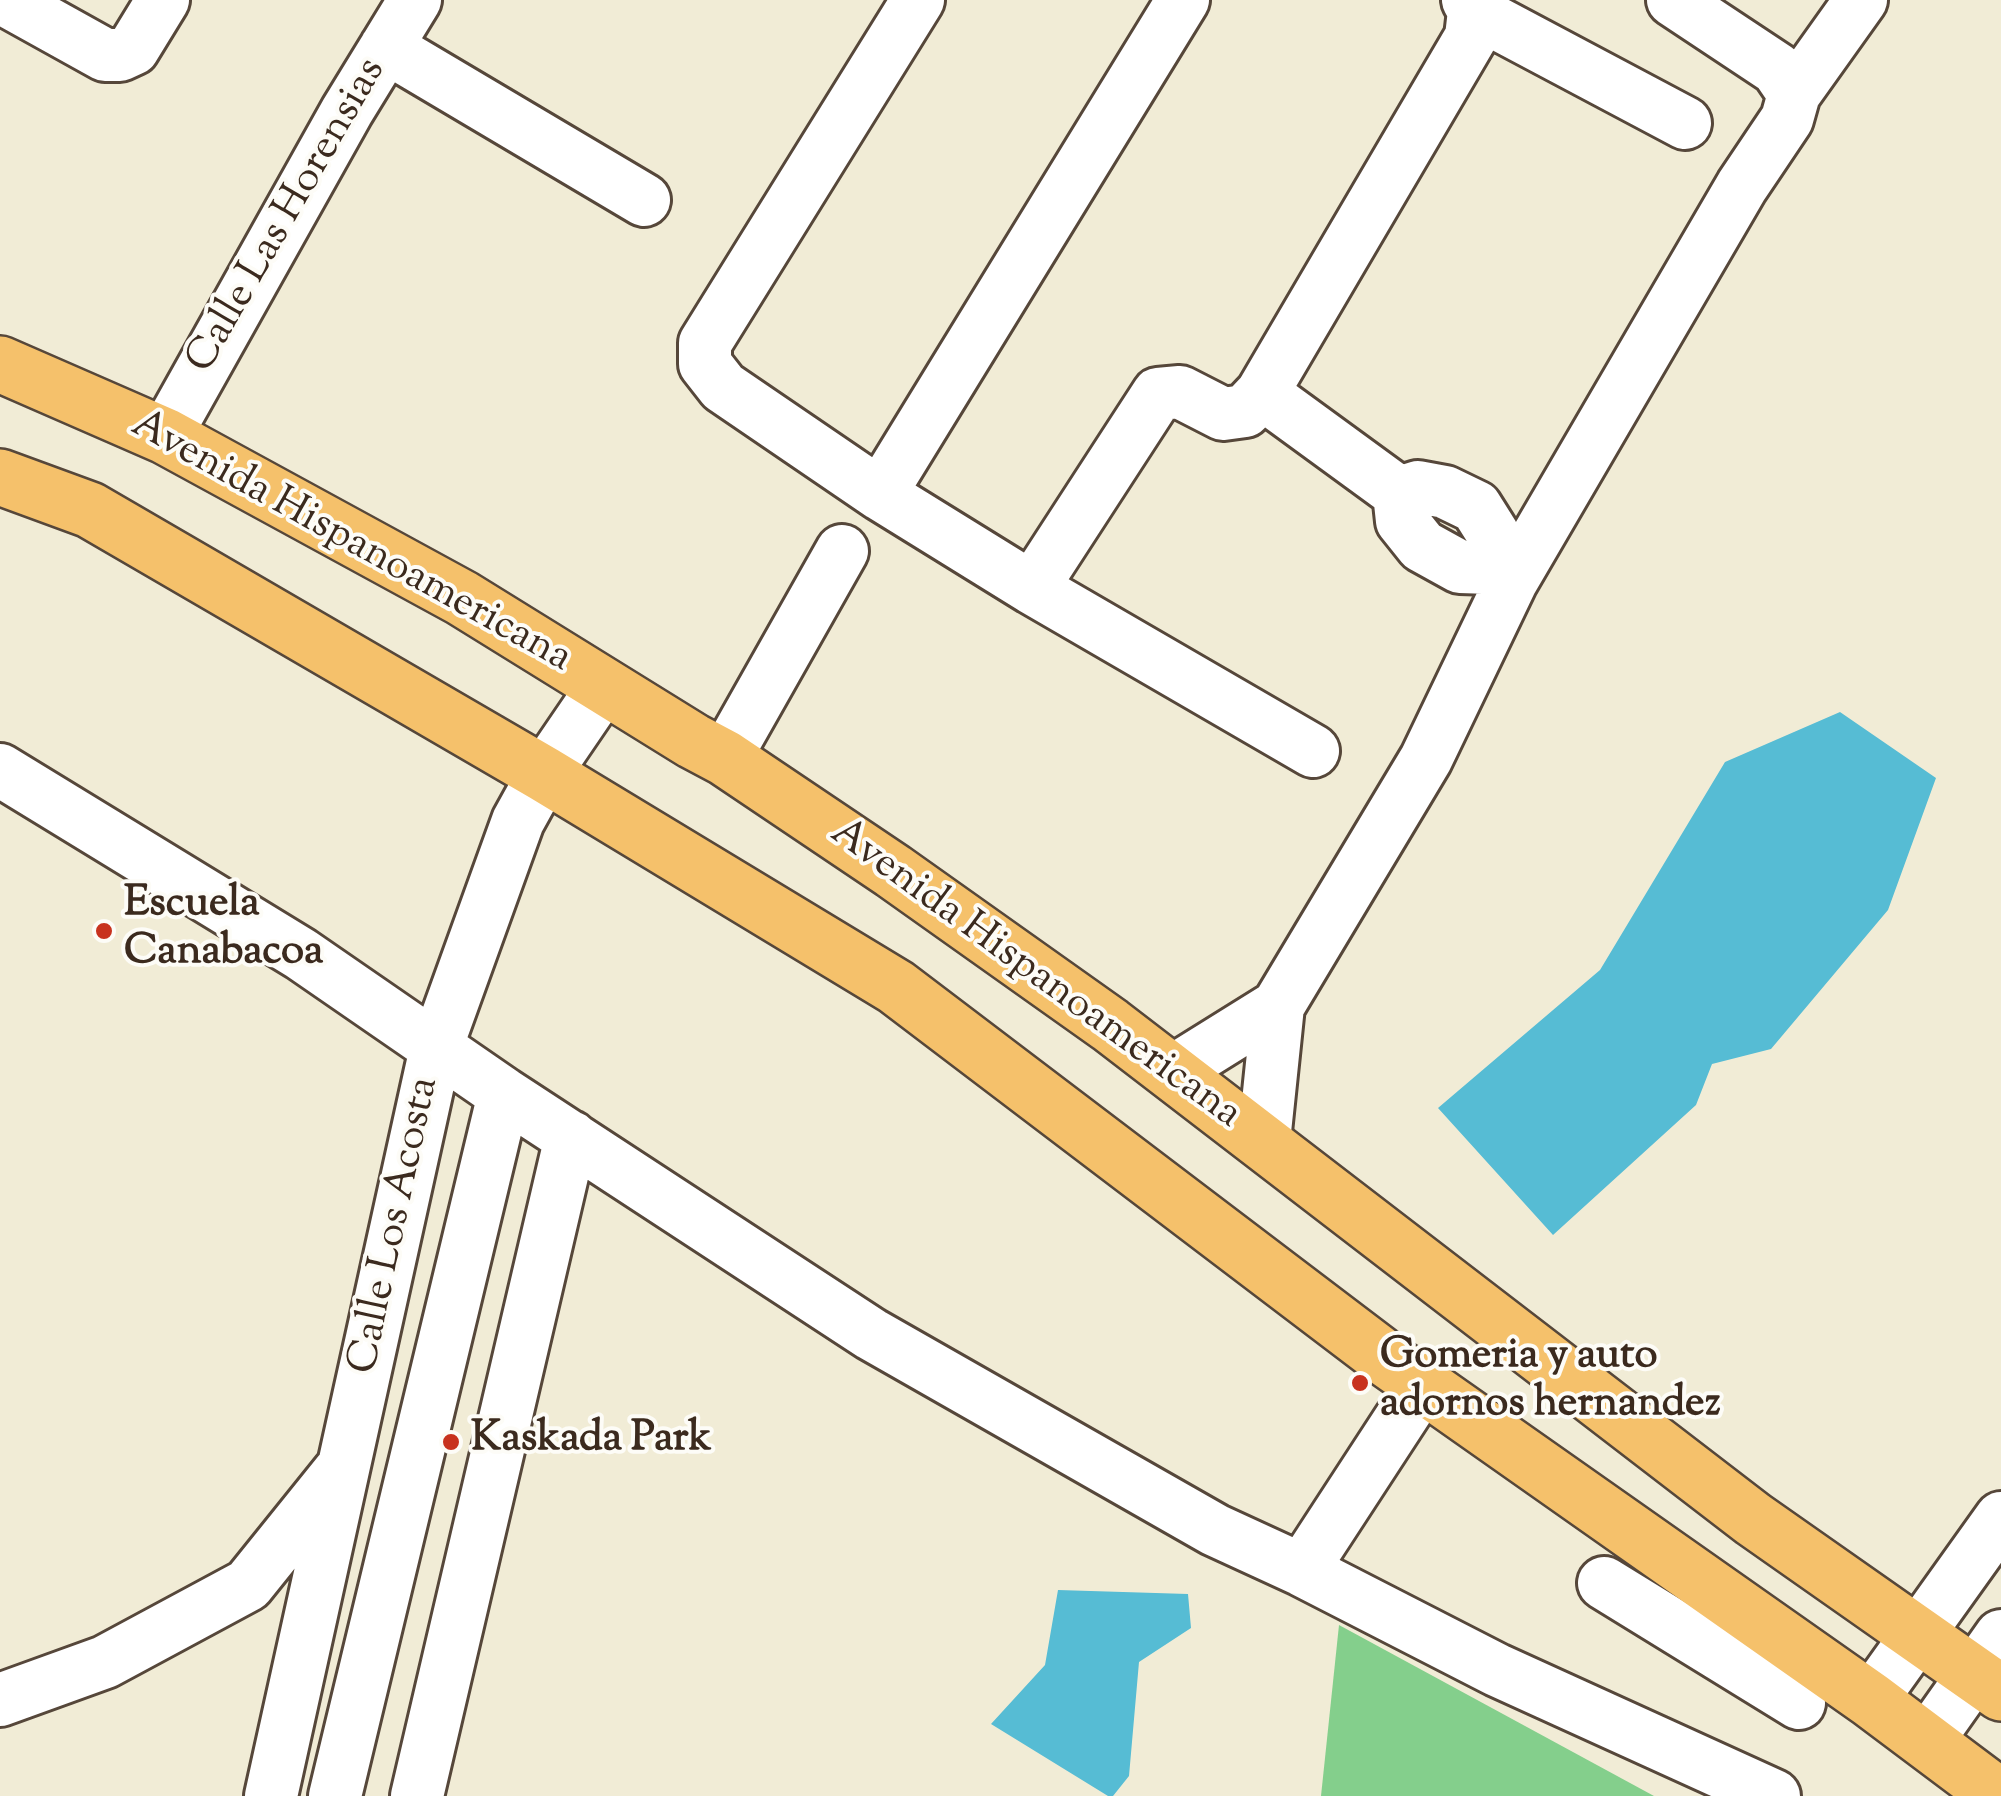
<!DOCTYPE html>
<style>
body{margin:0}
canvas{display:block;background:#f1ecd6}
</style>
<canvas width="2001" height="1796"></canvas>
<script>
const ctx = document.querySelector('canvas').getContext('2d');
ctx.lineJoin = 'round';
function paint(path, color) { ctx.fillStyle = color; ctx.fill(path, 'evenodd'); }
const poly = rows => new Path2D(rows.map(r => 'M' + r).join(''));
function strokePath(path, color, width, dash) { ctx.strokeStyle = color; ctx.lineWidth = width; ctx.lineCap = dash ? 'butt' : 'round'; ctx.setLineDash(dash || []); ctx.stroke(path); }
function label(font, color, halo, rows, align = 'center') {
  ctx.font = font + ' "Sorts Mill Goudy",serif'; ctx.lineWidth = 8; ctx.setLineDash([]); ctx.textBaseline = 'middle'; ctx.strokeStyle = halo; ctx.fillStyle = color; for (const [text, x, y, turn = 0] of rows) {
    ctx.save(); ctx.translate(x, y); ctx.rotate((+turn || 0) * Math.PI / 180); ctx.textAlign = isNaN(turn) ? turn : align; if (halo) ctx.strokeText(text, 0, 0); ctx.fillText(text, 0, 0); ctx.restore();
  }
}
paint(poly([
 [1339,1625,1654,1796,1321,1796]
]), '#84cf8c');
paint(poly([
 [1840,712,1936,778,1888,910,1771,1049,1712,1064,1696,1105,1553,1235,1438,1108,1600,970,1725,762],
 [1058,1590,1188,1594,1191,1628,1139,1662,1129,1776,1113,1796,1108,1796,991,1724,1045,1665]
]), '#56bcd4');
const minor = poly([
 [6,0,105,55,120,55,133,49,163,0],
 [918,0,705,343,705,364,723,387,880,494,1032,588,1313,751],
 [1474,11,1685,123],
 [386,47,644,200],
 [1794,94,1861,0],
 [1262,393,1399,493,1418,487,1445,492,1476,507,1493,534,1491,568,1511,582],
 [165,436,347,111,415,0],
 [1399,493,1402,521,1422,546,1460,567,1491,568],
 [880,494,1183,0],
 [1032,588,1158,394,1180,392,1223,414,1245,411,1262,393,1471,37,1474,11,1468,0],
 [725,758,842,551],
 [0,770,301,954,504,1094,871,1334,1215,1530,1302,1570,1497,1670,1774,1796],
 [1172,1072,1278,1006],
 [1264,1141,1278,1006,1426,759,1511,582,1742,186,1787,119,1794,94,1777,69,1673,0],
 [1302,1570,1422,1386],
 [1604,1583,1799,1703],
 [0,1700,105,1662,248,1585,339,1472],
 [1871,1700,2001,1518],
 [1927,1741,2001,1636],
 [271,1796,436,1048,518,821,544,774,604,686],
 [335,1796,504,1094],
 [417,1796,571,1137]
]);
const major = poly([
 [0,364,165,436,462,598,693,741,725,758,893,871,1110,1025,1753,1519,2001,1693],
 [0,477,90,510,544,774,896,987,1386,1359,1871,1700,1999,1796]
]);
strokePath(minor, '#56473a', 58);
strokePath(major, '#56473a', 60);
strokePath(minor, '#fff', 52);
strokePath(major, '#f5c16b', 55);
for (const [x, y, r, color] of [
 [104,931,10,"#c8321e"],
 [1360,1383,10,"#c8321e"],
 [451,1442,10,"#c8321e"]
]) { const dot = new Path2D(); dot.arc(x, y, r, 0, 2 * Math.PI); ctx.fillStyle = color; ctx.fill(dot); strokePath(dot, '#fdfcf7', 4); }
label('42px', '#3b2a1e', '#fdfcf7', [
 ["Calle Las Horensias",289,217,-60],
 ["Avenida Hispanoamericana",350,544,29],
 ["Avenida Hispanoamericana",1034,976,36],
 ["Calle Los Acosta",397,1226,-78]
]);
label('bold 42px', '#3b2a1e', '#fdfcf7', [
 ["Escuela",124,907],
 ["Canabacoa",124,955],
 ["Gomeria y auto",1380,1359],
 ["adornos hernandez",1380,1407],
 ["Kaskada Park",471,1442]
], 'left');
</script>
